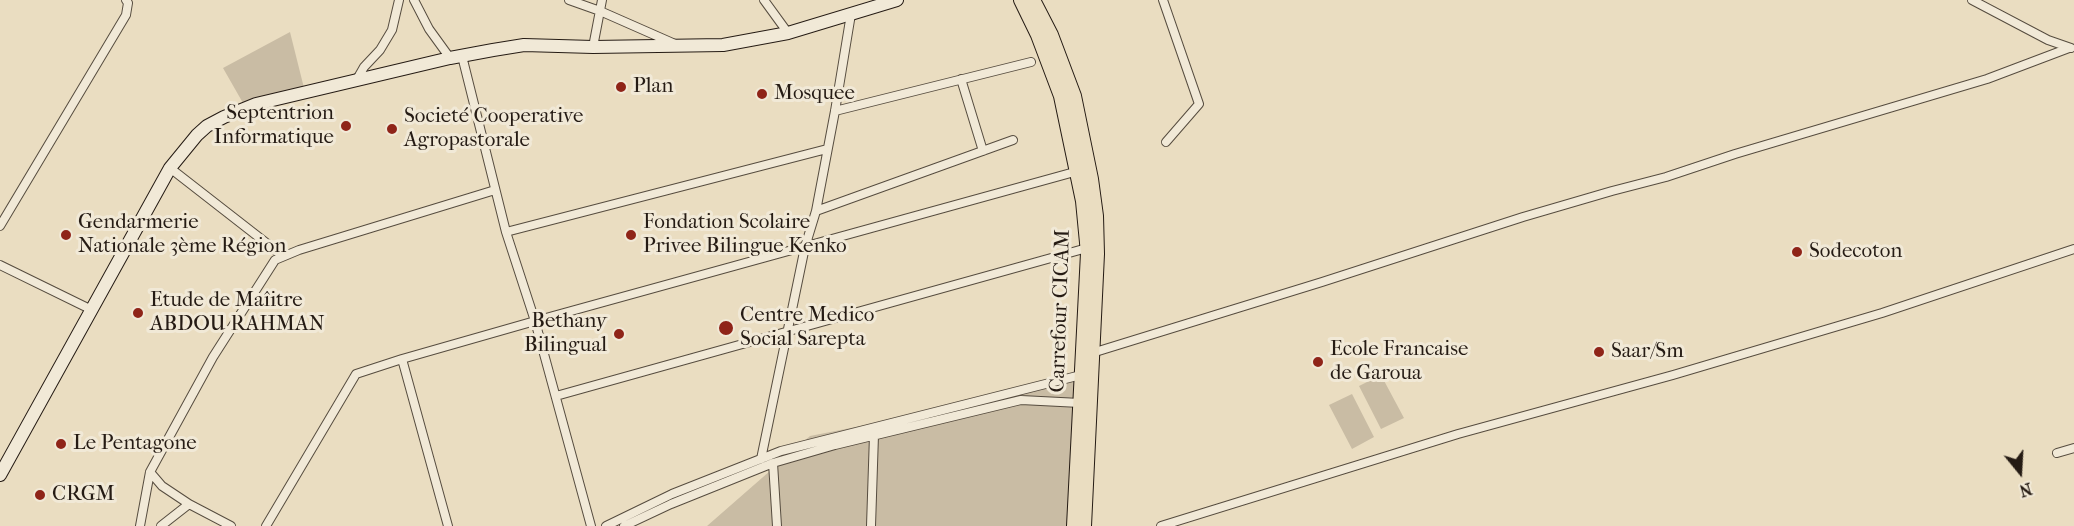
<!DOCTYPE html>
<meta charset="utf-8">
<style>
body{margin:0}
#map{position:relative;width:2074px;height:526px;overflow:hidden;background:#eaddc1;font-family:"IM FELL French Canon",serif}
canvas{display:block}
.north{position:absolute;left:1990px;top:442px;width:60px;height:60px;-webkit-text-stroke:4px #f1e9d7;paint-order:stroke;rotate:162deg;font-size:16px;font-weight:700;line-height:24px;text-align:center;color:#251b14}
.north::after{content:'';display:block;margin:auto;width:21px;height:27px;background:#251b14;clip-path:polygon(50% 0,100% 100%,50% 72%,0 100%)}
</style>
<div id="map">
<canvas width="2074" height="526"></canvas>
<div class="north">N</div>
</div>
<script>
const ctx = document.querySelector('canvas').getContext('2d');
ctx.lineJoin = 'round';
function paint(path, color) { ctx.fillStyle = color; ctx.fill(path, 'evenodd'); }
const poly = rows => new Path2D(rows.map(r => 'M' + r).join(''));
function strokePath(path, color, width, dash) { ctx.strokeStyle = color; ctx.lineWidth = width; ctx.lineCap = dash ? 'butt' : 'round'; ctx.setLineDash(dash || []); ctx.stroke(path); }
function label(font, color, halo, rows, align = 'center') {
  ctx.font = font + ' "IM FELL French Canon",serif'; ctx.lineWidth = 6; ctx.setLineDash([]); ctx.textBaseline = 'middle'; ctx.strokeStyle = halo; ctx.fillStyle = color; for (const [text, x, y, turn = 0] of rows) {
    ctx.save(); ctx.translate(x, y); ctx.rotate((+turn || 0) * Math.PI / 180); ctx.textAlign = isNaN(turn) ? turn : align; if (halo) ctx.strokeText(text, 0, 0); ctx.fillText(text, 0, 0); ctx.restore();
  }
}
paint(poly([
 [290,32,304,88,243,103,223,68],
 [1075,373,1075,526,707,526,810,436,952,408],
 [1381,375,1404,418,1381,429,1359,386],
 [1352,394,1374,437,1352,449,1329,405]
]), '#c9bca4');
const street = poly([
 [414,0,429,29,450,58],
 [569,0,600,11,675,44],
 [764,0,788,33],
 [1163,0,1199,104,1166,142],
 [1972,0,2048,40,2071,48],
 [593,47,602,0],
 [462,56,506,232,535,321,591,526],
 [961,79,983,151],
 [356,81,364,67,380,50,392,30,399,0],
 [835,111,1031,62],
 [170,168,283,256],
 [816,211,1013,140],
 [0,226,126,15,128,3,126,0],
 [506,232,827,149],
 [0,265,92,310],
 [1092,353,1322,282,1523,217,1612,191,1666,177,1735,154,1987,79,2069,48],
 [402,359,448,526],
 [556,396,1087,248],
 [2057,453,2074,448],
 [761,459,805,247,816,211,835,111,851,14],
 [773,463,777,526],
 [150,472,162,486,189,504],
 [140,526,150,472,213,357,275,260,299,250,495,190],
 [161,526,189,504,231,526],
 [266,526,356,374,402,359,535,321,1078,171],
 [606,526,672,494,781,451,1081,375],
 [624,526,671,504,773,463,835,445,1021,400,1080,403],
 [871,526,874,435],
 [1161,526,1458,434,1673,375,1882,313,2074,249]
]);
const secondary = poly([
 [0,475,170,168,197,135,207,126,224,117,256,104,450,58,493,50,524,45,593,47,723,45,788,33,897,0]
]);
const primary = poly([
 [1021,0,1038,35,1061,96,1083,201,1088,253,1074,526],
 [1033,0,1051,35,1074,96,1091,179,1096,216,1097,254,1084,526]
]);
strokePath(street, '#564c3f', 10);
strokePath(secondary, '#251b14', 14);
strokePath(primary, '#251b14', 16);
strokePath(street, '#f1e9d7', 8);
strokePath(secondary, '#f1e9d7', 12);
strokePath(primary, '#eaddc1', 14);
for (const [x, y, r, color] of [
 [621,87,6,"#8f2418"],
 [762,94,6,"#8f2418"],
 [346,126,6,"#8f2418"],
 [392,129,6,"#8f2418"],
 [66,235,6,"#8f2418"],
 [631,235,6,"#8f2418"],
 [1797,252,6,"#8f2418"],
 [138,313,6,"#8f2418"],
 [726,328,8,"#8f2418"],
 [619,334,6,"#8f2418"],
 [1599,352,6,"#8f2418"],
 [1318,362,6,"#8f2418"],
 [61,444,6,"#8f2418"],
 [40,495,6,"#8f2418"]
]) { const dot = new Path2D(); dot.arc(x, y, r, 0, 2 * Math.PI); ctx.fillStyle = color; ctx.fill(dot); strokePath(dot, '#f1e9d7', 2); }
label('21px', '#251b14', '#f1e9d7', [
 ["Plan",633,87],
 ["Mosquee",774,94],
 ["Septentrion",334,114,"right"],
 ["Informatique",334,138,"right"],
 ["Societé Cooperative",404,117],
 ["Agropastorale",404,141],
 ["Gendarmerie",78,223],
 ["Nationale 3ème Région",78,247],
 ["Fondation Scolaire",643,223],
 ["Privee Bilingue Kenko",643,247],
 ["Sodecoton",1809,252],
 ["Etude de Maîitre",150,301],
 ["ABDOU RAHMAN",150,325],
 ["Centre Medico",740,316],
 ["Social Sarepta",740,340],
 ["Bethany",607,322,"right"],
 ["Bilingual",607,346,"right"],
 ["Ecole Francaise",1330,350],
 ["de Garoua",1330,374],
 ["Saar/Sm",1611,352],
 ["Le Pentagone",73,444],
 ["CRGM",52,495]
], 'left');
label('21px', '#251b14', '#f1e9d7', [
 ["Carrefour CICAM",1061,311,-88]
]);
</script>
